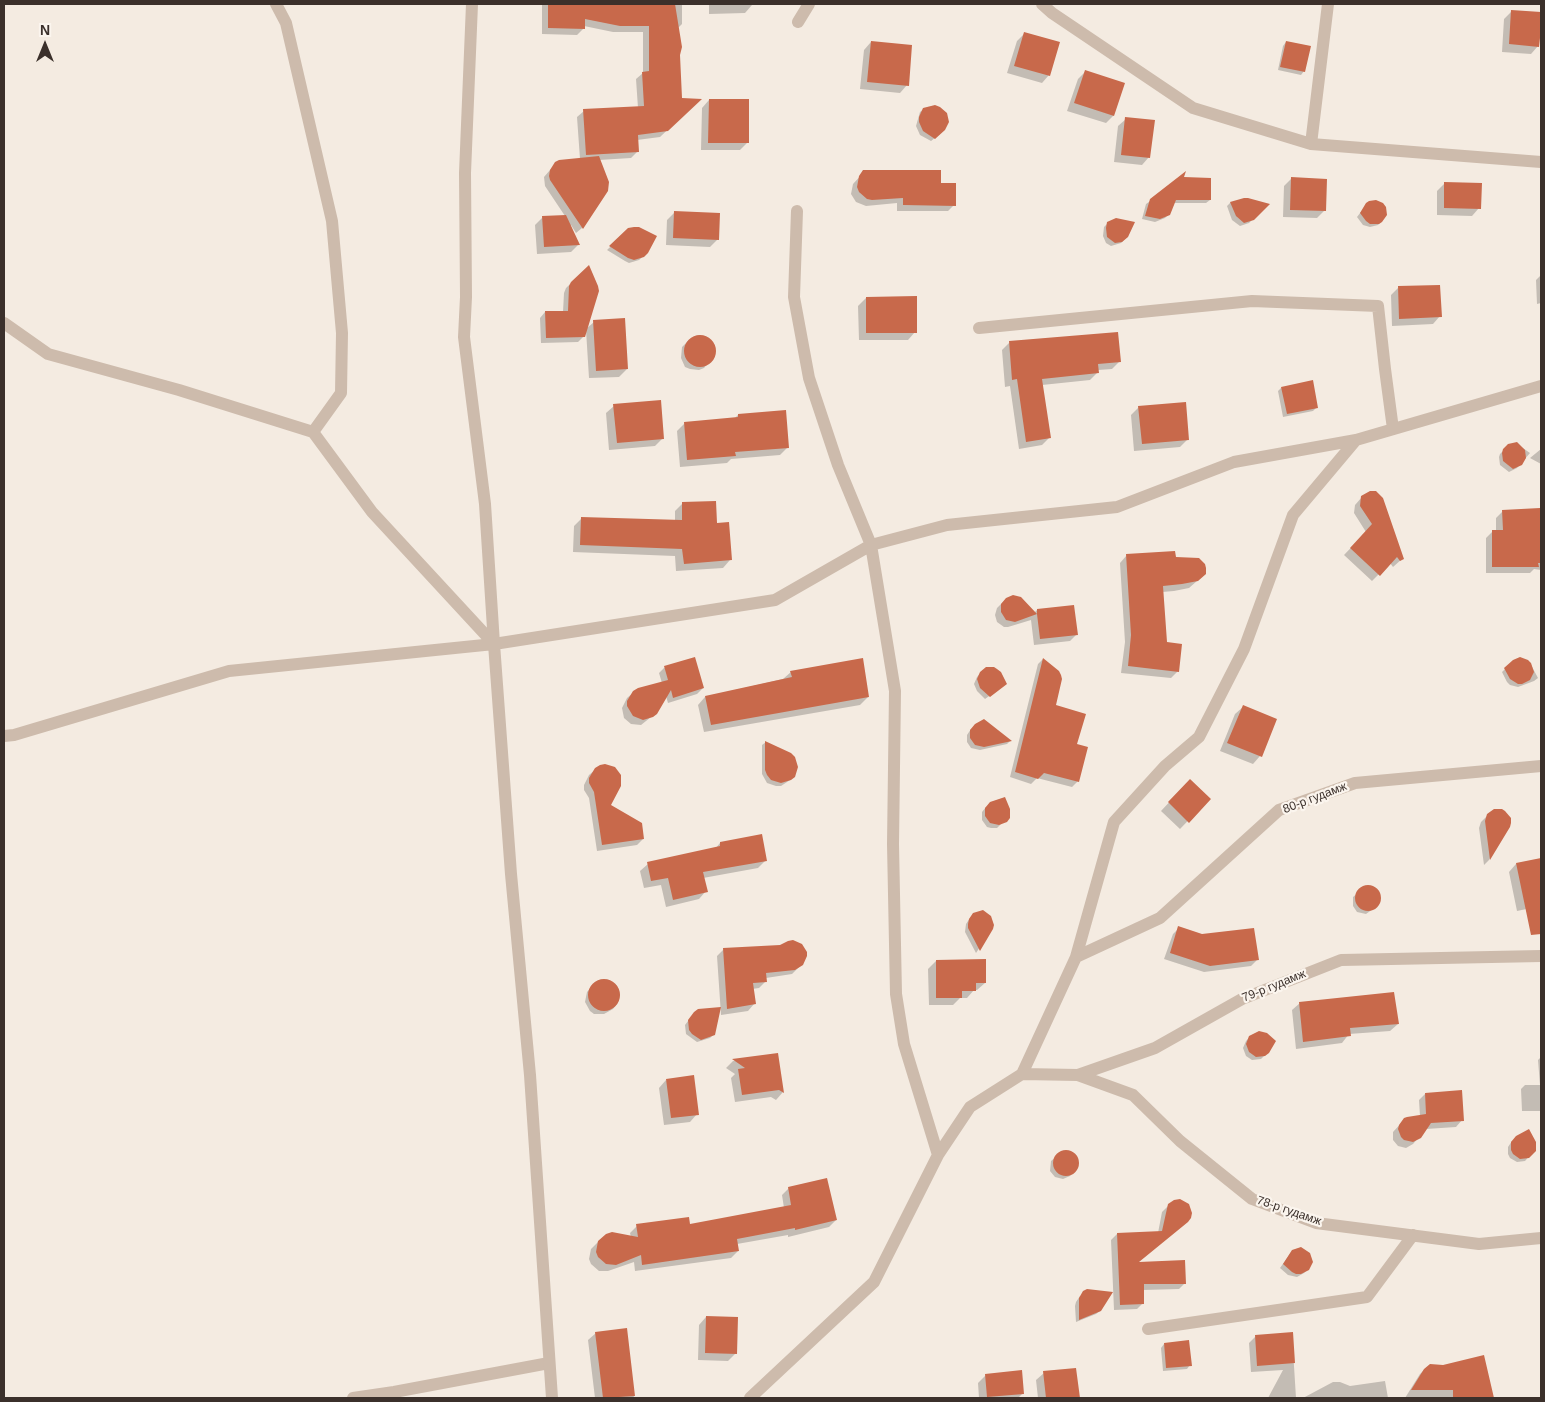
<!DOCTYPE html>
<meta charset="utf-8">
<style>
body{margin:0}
#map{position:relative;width:1545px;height:1402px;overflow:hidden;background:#f4ebe1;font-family:Helvetica,sans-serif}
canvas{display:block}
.frame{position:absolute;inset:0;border:5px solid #3b302b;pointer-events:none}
.north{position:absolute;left:20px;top:20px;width:50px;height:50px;-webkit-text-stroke:4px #fbf5ee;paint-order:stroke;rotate:0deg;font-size:14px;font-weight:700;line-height:20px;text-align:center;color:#3b302b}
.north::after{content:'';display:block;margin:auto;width:18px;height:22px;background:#3b302b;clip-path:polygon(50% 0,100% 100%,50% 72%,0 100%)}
</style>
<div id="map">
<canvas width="1545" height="1402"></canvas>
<div class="frame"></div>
<div class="north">N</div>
</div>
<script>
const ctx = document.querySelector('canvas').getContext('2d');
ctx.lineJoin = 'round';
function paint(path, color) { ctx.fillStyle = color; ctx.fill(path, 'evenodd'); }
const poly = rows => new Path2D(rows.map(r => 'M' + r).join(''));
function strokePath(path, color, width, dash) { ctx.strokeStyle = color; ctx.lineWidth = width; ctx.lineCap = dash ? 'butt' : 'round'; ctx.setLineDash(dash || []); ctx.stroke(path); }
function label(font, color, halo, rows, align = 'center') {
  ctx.font = font + ' Helvetica,sans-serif'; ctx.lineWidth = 4.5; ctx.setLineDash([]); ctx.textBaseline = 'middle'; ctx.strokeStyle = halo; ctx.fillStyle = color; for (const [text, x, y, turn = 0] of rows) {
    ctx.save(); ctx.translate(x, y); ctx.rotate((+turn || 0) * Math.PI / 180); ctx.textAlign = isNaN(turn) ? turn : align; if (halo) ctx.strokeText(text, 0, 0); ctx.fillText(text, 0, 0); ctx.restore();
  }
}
paint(poly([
 [542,4,584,4,584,14,605,4,682,4,682,24,678,28,681,100,699,100,660,137,637,140,637,152,631,158,599,160,607,191,582,228,576,233,571,225,570,226,578,245,571,252,537,254,535,225,543,217,565,216,545,186,544,177,556,163,580,159,577,117,584,111,638,108,636,79,643,73,643,32,613,32,584,26,584,28,577,35,542,34],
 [709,4,752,4,752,5,745,13,709,14],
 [1511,12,1538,46,1531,54,1502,52,1504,19],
 [1024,34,1049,75,1042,83,1007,73,1017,41],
 [871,42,907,85,900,93,860,89,864,50],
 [1286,42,1304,71,1301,75,1278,70,1283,46],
 [1086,71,1124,84,1113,116,1106,123,1067,111,1078,79],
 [709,100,748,142,740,150,701,150,702,108],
 [924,109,940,134,931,141,920,135,916,126,920,112],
 [1126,119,1149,157,1142,165,1114,162,1118,126],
 [864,172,940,184,954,205,948,211,897,211,897,203,866,206,856,202,851,194,853,184],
 [1183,178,1210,200,1206,203,1173,203,1169,214,1165,218,1155,222,1142,219,1146,204],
 [1292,178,1325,210,1317,218,1283,217,1284,186],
 [1445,183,1479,208,1472,216,1437,215,1437,191],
 [1244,199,1268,204,1249,223,1240,226,1232,220,1227,206,1230,203],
 [1367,204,1382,221,1378,225,1370,227,1363,225,1357,217],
 [674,213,718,239,710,247,666,245,667,220],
 [1108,223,1127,237,1121,243,1111,246,1106,243,1103,236,1104,227],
 [629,229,647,253,639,260,629,263,625,261,607,250],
 [588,267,586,329,594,322,627,369,619,377,589,378,586,330,584,336,578,342,541,343,540,318,545,312,563,312,564,293,566,288],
 [1541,275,1541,303,1537,304,1536,280],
 [1398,288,1440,316,1433,324,1392,326,1391,295],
 [866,298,915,332,908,340,859,340,858,306],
 [699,335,709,338,714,346,714,356,704,368,699,370,690,369,685,367,681,358,682,347,689,340],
 [1010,342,1120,361,1112,369,1098,370,1098,372,1090,380,1042,385,1049,438,1042,445,1019,449,1010,386,1005,387,1002,350],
 [1281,388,1317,407,1313,411,1283,417,1278,391],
 [614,406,663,438,655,446,609,450,606,413],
 [1139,407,1188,439,1180,447,1134,451,1131,415],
 [738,415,788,447,780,455,731,459,727,463,680,467,677,431,685,423,734,419],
 [1517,444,1530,453,1517,468,1509,472,1500,465,1499,457,1500,454,1509,445],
 [1541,449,1541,464,1530,458],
 [1362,497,1402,559,1393,567,1390,563,1372,581,1344,555,1366,532,1354,513,1355,505],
 [683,503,716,525,730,560,723,568,676,571,675,556,573,552,574,526,581,519,675,521,675,511],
 [1503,511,1541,531,1541,570,1534,569,1530,573,1486,573,1486,538,1493,531,1496,531,1496,518],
 [1127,555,1174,558,1205,574,1189,588,1174,591,1162,592,1166,643,1178,671,1171,678,1121,673,1125,642,1120,563],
 [1006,599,1034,613,1037,610,1076,635,1070,641,1034,645,1031,620,1008,627,1004,627,997,622,995,615,997,608],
 [694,659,703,688,697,694,668,703,666,696,656,713,641,725,631,724,624,718,622,708,627,698,634,692,662,683,659,673,664,668],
 [1043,659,1055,706,1076,745,1078,781,1072,787,1037,778,1031,784,1010,777,1038,664],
 [1530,663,1538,678,1534,681,1518,687,1510,685,1507,682,1502,672,1505,669],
 [983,670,1002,687,985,699,977,691,974,684,977,677],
 [791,672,868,697,860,705,704,732,698,705,705,697,783,679],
 [1243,707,1275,720,1260,756,1253,764,1220,751,1235,714],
 [971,729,1010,741,1007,744,980,750,971,748,967,742,967,735],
 [766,742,790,780,781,786,776,786,767,783,762,774,762,745],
 [596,769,609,805,643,839,637,845,597,851,589,798,584,790,584,785,589,775],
 [1190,780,1209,799,1180,829,1161,811],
 [986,807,1008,817,997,828,991,828,987,827,982,820,982,812],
 [1488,815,1509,826,1489,860,1484,865,1479,828,1481,822],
 [720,843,766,860,758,868,703,878,706,891,699,899,666,907,661,885,644,888,640,871,648,864,715,849],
 [1541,859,1541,906,1517,911,1509,872,1516,864],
 [1365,887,1372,887,1375,888,1378,891,1380,899,1377,906,1366,914,1357,912,1353,906,1353,897],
 [970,918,992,929,976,953,965,932,966,924],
 [1179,928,1257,960,1251,966,1204,972,1164,959,1173,934],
 [724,949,799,967,792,974,766,978,766,981,759,988,752,989,754,1004,748,1011,721,1015,717,956],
 [936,961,985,983,977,990,974,990,967,998,960,998,953,1005,929,1005,928,969],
 [604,980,613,983,617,986,620,995,616,1005,613,1009,604,1014,594,1014,590,1011,585,1002,587,992,594,984],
 [1300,1003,1398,1024,1390,1031,1349,1034,1342,1043,1296,1049,1292,1010],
 [694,1013,714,1034,710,1038,697,1042,686,1034,685,1025],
 [1250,1037,1268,1052,1261,1059,1252,1060,1246,1056,1243,1048,1246,1041],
 [777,1054,783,1092,776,1100,771,1097,735,1102,731,1078,735,1074,726,1068,733,1061],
 [1541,1057,1541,1111,1522,1111,1521,1089,1525,1085,1540,1085,1538,1060],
 [666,1080,697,1114,690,1122,664,1125,659,1088],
 [1425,1094,1462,1120,1456,1127,1426,1129,1413,1144,1406,1148,1398,1146,1393,1140,1393,1132,1404,1120,1420,1116,1419,1100],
 [1512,1141,1534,1151,1525,1161,1517,1162,1510,1158,1508,1154,1508,1147],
 [1067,1151,1075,1156,1078,1164,1074,1172,1070,1176,1063,1179,1055,1177,1050,1171,1051,1161,1062,1152],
 [789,1188,836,1220,829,1227,788,1237,788,1235,737,1244,738,1251,731,1258,635,1271,634,1262,608,1271,599,1271,591,1264,589,1259,591,1249,598,1242,631,1237,630,1233,637,1226,689,1226,784,1208,782,1195],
 [1169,1205,1188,1205,1137,1263,1185,1283,1179,1289,1143,1290,1143,1303,1137,1309,1114,1310,1111,1240,1117,1234,1158,1233,1162,1212],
 [1292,1251,1308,1269,1304,1273,1297,1277,1288,1275,1280,1268],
 [1080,1296,1100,1311,1096,1314,1076,1322,1075,1306,1076,1302],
 [706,1317,736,1353,728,1361,698,1360,699,1325],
 [626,1329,634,1398,595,1398,588,1340,596,1333],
 [1292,1334,1296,1398,1268,1398,1283,1370,1251,1372,1249,1343,1256,1336],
 [1164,1344,1190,1365,1187,1369,1163,1371,1161,1348],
 [1483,1357,1492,1398,1405,1398,1420,1374,1427,1367,1444,1366],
 [1075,1369,1078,1398,1038,1398,1036,1380,1044,1373],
 [986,1375,1023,1393,1018,1398,979,1398,978,1383],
 [1385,1381,1388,1398,1303,1398,1333,1382,1340,1382,1350,1386]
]), '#0003');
paint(poly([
 [548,4,675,4,682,47,680,55,682,98,702,99,668,131,638,135,639,152,586,155,583,109,644,106,642,72,649,71,649,26,620,26,585,19,585,29,548,28],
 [1511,10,1541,12,1541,38,1540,38,1539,47,1509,44],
 [1024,32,1060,42,1050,76,1014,66],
 [871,41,912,45,909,86,867,82],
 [1286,41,1311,46,1305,72,1280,67],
 [1085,70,1125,83,1114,116,1074,103],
 [709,99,749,99,749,143,708,143],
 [935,105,940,107,947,113,949,122,945,130,935,139,923,131,919,122,919,117,923,108],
 [1125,117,1155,120,1150,158,1121,155],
 [599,156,609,182,608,191,583,229,550,180,549,176,550,170,555,162,559,160],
 [863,170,941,170,941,183,956,183,956,206,903,205,903,198,872,200,867,199,859,192,857,187,859,176],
 [1186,171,1184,177,1211,178,1211,200,1176,200,1170,215,1160,219,1145,216,1150,199],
 [1291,177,1327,179,1326,211,1290,210],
 [1444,182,1482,183,1481,209,1444,208],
 [1244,198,1248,198,1270,204,1254,220,1244,223,1236,216,1230,202],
 [1376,200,1383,203,1386,207,1387,215,1382,222,1379,224,1370,224,1366,221,1360,213,1366,203,1369,201],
 [674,211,720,213,719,240,673,238],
 [566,215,580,245,544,247,542,216],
 [1116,218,1135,222,1128,237,1122,242,1115,243,1107,237,1106,228,1107,222],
 [634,227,639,227,657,236,648,253,644,257,634,260,628,258,609,246,628,228],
 [589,265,598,286,599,291,585,337,546,338,545,311,568,311,569,286,571,282],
 [1440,285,1442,317,1399,319,1398,286],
 [917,296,917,333,866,333,866,297],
 [625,318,628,369,596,371,593,320],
 [1118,332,1121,362,1098,364,1099,373,1042,379,1051,438,1026,442,1017,379,1012,380,1009,341],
 '684 351a16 16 0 1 1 32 0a16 16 0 1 1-32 0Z',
 [1313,380,1318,408,1287,414,1281,387],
 [661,400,664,439,617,443,613,404],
 [1186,402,1189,440,1142,444,1138,406],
 [786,410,789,448,735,452,736,456,687,460,684,422,738,417,738,414],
 [1517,442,1525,450,1526,458,1522,465,1513,469,1503,461,1502,453,1503,449,1508,444],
 [1370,491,1376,491,1383,498,1404,559,1400,561,1397,557,1380,576,1350,548,1372,524,1360,506,1361,496],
 [716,501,717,523,729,522,732,560,684,564,682,549,580,545,581,517,682,520,682,502],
 [1540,508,1541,563,1538,563,1539,567,1492,567,1492,530,1503,530,1502,510],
 [1175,551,1176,557,1199,558,1205,564,1206,568,1206,574,1198,581,1182,584,1163,586,1167,642,1182,644,1179,672,1128,666,1131,635,1126,554],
 [1013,595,1021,597,1037,614,1037,609,1074,605,1078,635,1040,639,1037,614,1015,622,1006,620,1001,612,1001,604,1006,598],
 [695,657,704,688,673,698,671,690,657,714,653,717,643,720,633,716,627,706,627,701,633,691,638,688,668,680,664,666],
 [1520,657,1528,660,1531,663,1534,672,1530,680,1522,684,1518,684,1510,679,1504,668,1513,660],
 [863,658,869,697,711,725,705,696,792,677,790,671],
 [1043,658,1059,671,1061,675,1062,679,1056,705,1086,714,1077,744,1088,747,1079,782,1044,773,1038,779,1015,772],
 [986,667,994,667,997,669,1001,672,1007,684,990,697,980,688,977,679,980,672],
 [1243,705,1277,719,1262,757,1227,743],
 [984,719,1012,741,984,747,975,745,970,738,970,730,975,724],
 [765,741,791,753,795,757,798,767,795,777,791,780,781,783,771,780,767,775,765,770],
 [605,764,615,767,621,775,621,786,611,805,642,823,644,839,602,845,594,792,589,783,589,778,595,768,600,765],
 [1190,779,1211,799,1189,823,1168,802],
 [1005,797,1010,809,1010,818,1007,822,999,825,990,823,985,816,985,808,990,802],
 [1494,809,1502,809,1505,811,1511,818,1511,823,1510,827,1490,860,1485,821,1487,814],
 [762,834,767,861,703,872,708,892,673,900,668,878,651,881,647,862,720,846,720,842],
 [1541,858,1541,934,1531,935,1516,863],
 '1355 898a13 13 0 1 1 26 0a13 13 0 1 1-26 0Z',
 [983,910,991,916,994,925,993,929,980,951,968,928,968,924,969,919,973,913],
 [1178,926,1202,934,1254,928,1259,960,1210,966,1170,953],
 [793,940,802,944,807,952,807,956,803,965,795,970,766,973,767,982,753,983,756,1004,727,1009,723,948,780,945,788,941],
 [986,959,986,983,976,983,976,991,962,991,962,998,936,998,936,960],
 '588 995a16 16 0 1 1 32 0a16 16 0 1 1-32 0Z',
 [1394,992,1399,1024,1350,1028,1351,1036,1303,1042,1299,1002],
 [721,1007,715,1035,701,1040,692,1034,689,1030,688,1020,694,1012,698,1009],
 [1259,1031,1267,1033,1276,1041,1269,1053,1265,1056,1256,1057,1249,1052,1246,1044,1249,1036],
 [778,1053,784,1093,779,1090,742,1095,738,1069,745,1068,732,1059],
 [694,1075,699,1115,671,1118,666,1079],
 [1462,1090,1464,1121,1431,1123,1421,1138,1413,1142,1404,1140,1401,1137,1398,1129,1399,1125,1404,1118,1407,1117,1426,1114,1425,1093],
 [1529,1129,1536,1142,1536,1151,1529,1158,1520,1159,1513,1154,1511,1150,1511,1142,1516,1136],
 '1053 1163a13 13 0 1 1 26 0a13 13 0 1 1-26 0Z',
 [827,1178,837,1220,795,1230,795,1228,737,1239,739,1251,642,1265,641,1255,616,1265,606,1264,598,1257,596,1252,598,1241,606,1234,612,1232,638,1237,636,1224,689,1217,690,1224,791,1205,788,1187],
 [1180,1199,1189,1204,1192,1213,1191,1218,1188,1222,1139,1262,1185,1260,1186,1284,1144,1284,1144,1304,1120,1305,1117,1233,1162,1231,1168,1204,1174,1200],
 [1301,1247,1310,1253,1313,1262,1309,1270,1301,1274,1296,1274,1292,1272,1283,1264,1292,1250],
 [1087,1289,1113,1292,1101,1311,1079,1320,1079,1298,1083,1291],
 [706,1316,738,1317,737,1354,705,1353],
 [627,1328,635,1396,603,1398,595,1332],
 [1293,1332,1295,1363,1257,1366,1255,1335],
 [1189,1340,1192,1366,1166,1368,1164,1343],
 [1484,1355,1494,1398,1453,1398,1453,1390,1411,1390,1424,1369,1430,1364,1443,1365],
 [1076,1368,1080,1398,1046,1398,1043,1371],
 [1022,1370,1024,1394,987,1397,985,1374]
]), '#c8694b');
strokePath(poly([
 [353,1398,394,1392,549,1363]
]), '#cdbbac', 12);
strokePath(poly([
 [276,4,286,23,332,221,342,333,341,393,313,432],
 [472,4,465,173,466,297,464,337,485,504,494,644,511,874,530,1075,552,1398],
 [1042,4,1052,13,1193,108,1311,144,1541,162],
 [798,22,809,4],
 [1311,144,1328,4],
 [797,211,794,297,809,378,838,465,871,545,895,691,893,844,896,994,904,1044,938,1155],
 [4,323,48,354,179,390,313,432,372,512,494,644],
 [979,328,1252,301,1378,306,1385,369,1393,429],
 [4,736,14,735,229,671,494,644,775,600,871,545,947,525,1117,507,1234,462,1356,440],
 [1076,957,1160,918,1279,810,1355,783,1541,766],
 [1022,1074,1078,1075,1155,1048,1242,999,1341,960,1541,956],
 [1078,1075,1133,1095,1180,1141,1252,1199,1316,1223,1479,1244,1541,1238],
 [1148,1329,1367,1297,1413,1235],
 [750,1398,874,1282,938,1155,970,1107,1022,1074,1076,957,1114,822,1165,766,1199,737,1244,649,1293,515,1356,440,1541,386]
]), '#cdbbac', 12);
label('12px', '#3b302b', '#fbf5ee', [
 ["80-р гудамж",1315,798,-21],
 ["79-р гудамж",1274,986,-22],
 ["78-р гудамж",1289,1211,19]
]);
</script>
